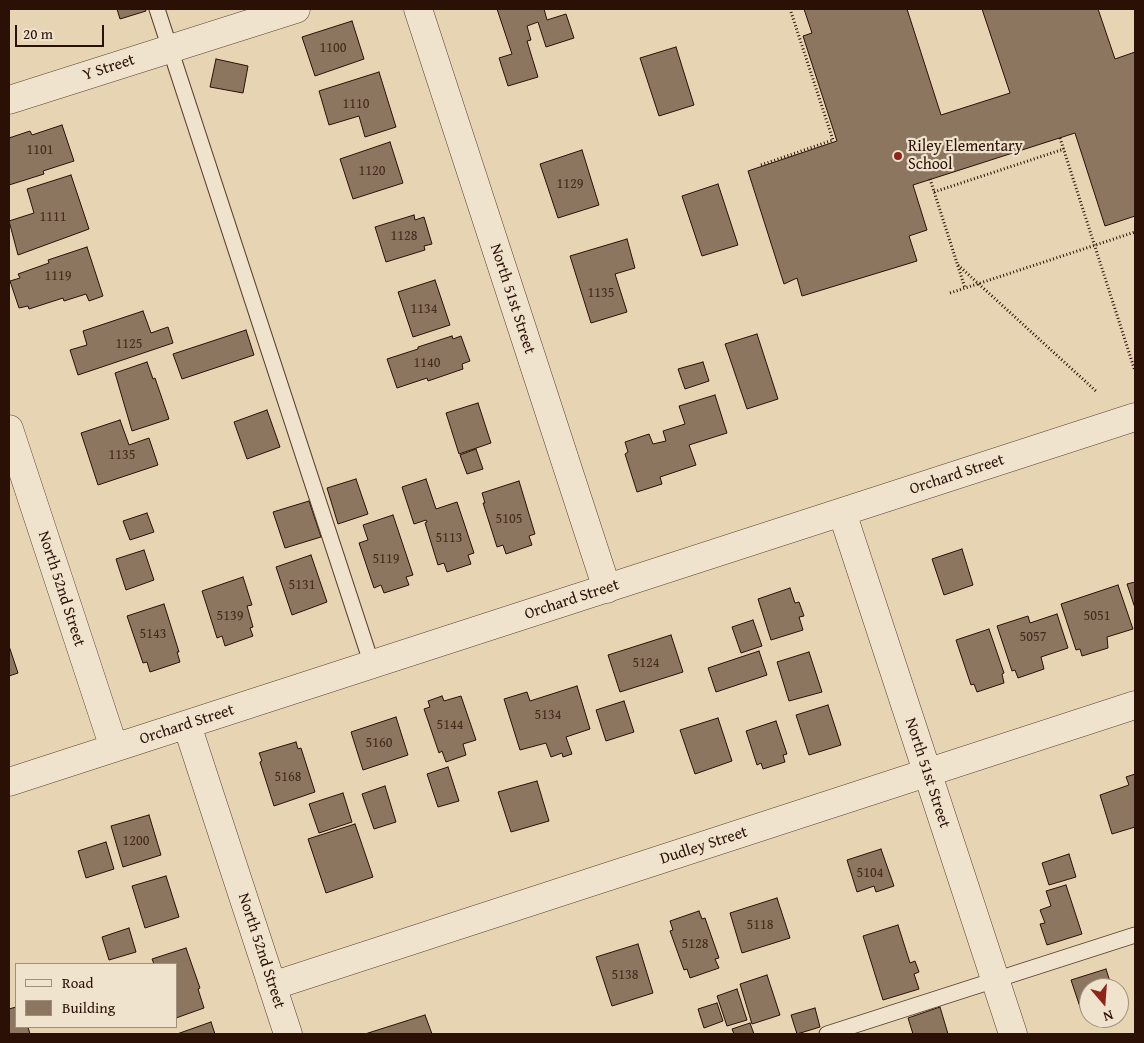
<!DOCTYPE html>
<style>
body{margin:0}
#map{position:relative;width:1144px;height:1043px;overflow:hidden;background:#e6d4b2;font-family:"Gentium Book Plus",serif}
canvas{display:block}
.frame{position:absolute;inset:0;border:10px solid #2b1006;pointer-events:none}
.legend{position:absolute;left:15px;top:963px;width:162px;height:65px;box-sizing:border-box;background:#efe3cd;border:1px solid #a18f7d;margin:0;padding:6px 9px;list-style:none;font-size:15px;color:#2b1006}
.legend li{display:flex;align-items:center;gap:10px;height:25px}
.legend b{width:25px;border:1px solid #a18f7d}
.north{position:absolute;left:1079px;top:978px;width:50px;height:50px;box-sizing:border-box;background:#efe3cd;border:1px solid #a18f7d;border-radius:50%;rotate:162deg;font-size:14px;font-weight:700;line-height:20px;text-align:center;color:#2b1006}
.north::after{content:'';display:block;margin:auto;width:18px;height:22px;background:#8f2418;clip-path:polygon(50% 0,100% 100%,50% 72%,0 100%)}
.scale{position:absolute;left:15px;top:25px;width:89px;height:22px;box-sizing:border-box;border:2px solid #2b1006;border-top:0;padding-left:6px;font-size:15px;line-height:18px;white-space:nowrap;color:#2b1006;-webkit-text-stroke:4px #efe3cd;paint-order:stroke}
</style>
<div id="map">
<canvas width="1144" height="1043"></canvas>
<div class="frame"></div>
<ul class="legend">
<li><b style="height:6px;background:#efe3cd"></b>Road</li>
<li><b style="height:14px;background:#8c765f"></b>Building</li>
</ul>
<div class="north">N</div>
<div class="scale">20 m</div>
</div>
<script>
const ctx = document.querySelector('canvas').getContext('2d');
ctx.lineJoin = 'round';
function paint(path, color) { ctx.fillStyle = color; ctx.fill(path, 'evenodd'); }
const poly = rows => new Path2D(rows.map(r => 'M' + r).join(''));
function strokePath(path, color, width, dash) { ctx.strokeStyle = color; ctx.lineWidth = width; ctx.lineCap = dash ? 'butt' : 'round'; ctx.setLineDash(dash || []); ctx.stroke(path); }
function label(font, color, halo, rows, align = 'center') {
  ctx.font = font + ' "Gentium Book Plus",serif'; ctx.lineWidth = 4.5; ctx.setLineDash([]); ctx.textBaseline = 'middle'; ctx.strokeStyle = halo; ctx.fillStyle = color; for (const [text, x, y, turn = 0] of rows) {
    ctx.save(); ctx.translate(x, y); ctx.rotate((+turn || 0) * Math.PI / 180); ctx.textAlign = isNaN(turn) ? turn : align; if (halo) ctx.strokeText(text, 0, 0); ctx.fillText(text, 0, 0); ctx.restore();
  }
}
const building = poly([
 [117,9,145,9,146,11,120,19,117,9],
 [497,9,544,9,547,20,566,14,574,38,546,47,538,22,527,26,531,40,527,41,538,77,508,86,499,58,512,54,497,9],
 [804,9,907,9,941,115,1010,93,982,9,1098,9,1115,59,1135,52,1135,216,1105,226,1075,133,913,185,927,230,909,236,917,261,802,296,797,278,784,284,748,171,837,141,803,36,812,33,804,9],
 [352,21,364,59,315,76,302,37,352,21],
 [676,47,694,105,659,116,640,58,676,47],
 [216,59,248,66,243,93,210,87,216,59],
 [379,72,396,127,365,137,359,116,329,125,319,91,379,72],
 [62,125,74,161,43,171,44,174,9,185,9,138,30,131,32,135,62,125],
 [390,142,403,183,353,199,340,159,390,142],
 [582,150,599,205,558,218,540,164,582,150],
 [71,175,89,229,18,255,9,221,34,213,27,189,71,175],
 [718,184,738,245,702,256,682,196,718,184],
 [414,215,415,220,424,217,432,244,424,246,425,250,386,262,375,227,414,215],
 [627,239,635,268,615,274,627,312,591,323,570,256,627,239],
 [87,247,103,296,89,301,86,294,64,301,63,298,29,309,28,306,19,308,10,281,20,278,18,274,49,263,48,260,87,247],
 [435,280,450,325,413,337,398,292,435,280],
 [143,311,151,333,168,327,173,343,78,375,70,350,87,345,83,331,143,311],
 [246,330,254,355,182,379,173,354,246,330],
 [757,334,778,399,747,409,725,344,757,334],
 [452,336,453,339,461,336,470,361,462,364,463,369,428,381,427,378,397,388,387,359,418,349,418,347,452,336],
 [147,362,153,379,155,378,169,419,132,431,115,373,147,362],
 [703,362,709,381,685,389,678,369,703,362],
 [715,395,727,433,689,445,696,465,660,477,662,484,637,492,625,454,628,452,625,442,649,434,653,444,666,441,663,431,685,424,679,406,715,395],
 [478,403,491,443,459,454,446,413,478,403],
 [267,410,280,447,247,459,234,422,267,410],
 [120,420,129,445,149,438,158,465,98,485,81,433,120,420],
 [476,449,483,469,467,474,460,455,476,449],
 [356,479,368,514,338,524,327,488,356,479],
 [426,479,436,509,457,502,474,553,468,555,471,564,447,572,444,563,438,565,425,523,427,522,426,520,414,524,402,487,426,479],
 [519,481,535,534,529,536,532,545,506,554,503,545,497,547,483,503,485,503,482,493,519,481],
 [309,501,321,537,285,548,273,512,309,501],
 [147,513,154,532,130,540,123,521,147,513],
 [393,515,413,575,406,577,409,585,384,593,381,585,374,588,359,543,368,540,363,525,393,515],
 [962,549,973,585,944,595,932,559,962,549],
 [144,550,154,580,126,590,116,559,144,550],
 [311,555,327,602,292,615,276,567,311,555],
 [243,577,252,605,247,606,253,627,250,628,253,636,225,646,222,636,217,638,202,591,243,577],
 [1135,582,1135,608,1127,584,1135,582],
 [1118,585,1133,629,1107,637,1108,648,1082,656,1080,649,1076,650,1061,604,1118,585],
 [790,588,795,603,799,602,804,616,799,617,803,630,771,640,758,599,790,588],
 [164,604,179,652,177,652,180,662,150,672,147,662,143,663,127,616,164,604],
 [1057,614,1068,648,1041,657,1044,669,1018,678,1015,670,1012,671,997,626,1028,616,1030,623,1057,614],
 [753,620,762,646,741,653,732,627,753,620],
 [989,629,1004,673,1002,674,1004,683,977,692,974,684,971,685,956,640,989,629],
 [671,635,683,672,620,692,608,655,671,635],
 [9,646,18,673,9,676,9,646],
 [759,651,767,675,716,692,708,668,759,651],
 [809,652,822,692,789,701,777,662,809,652],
 [577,686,590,729,566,737,572,754,563,757,562,753,551,757,546,743,520,750,504,699,527,692,530,701,577,686],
 [442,696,444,701,461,696,476,740,463,744,466,755,446,762,442,751,439,753,424,709,430,707,428,701,442,696],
 [624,701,634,732,606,741,596,710,624,701],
 [828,705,841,745,809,755,796,715,828,705],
 [396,717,408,755,363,770,351,732,396,717],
 [718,718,732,761,695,774,680,730,718,718],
 [776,721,787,754,783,755,785,762,763,769,761,763,757,765,746,731,776,721],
 [296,742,298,749,301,748,315,792,274,806,260,762,262,761,259,753,296,742],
 [448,767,459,801,438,807,427,774,448,767],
 [1135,774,1135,827,1112,834,1100,795,1129,785,1126,777,1135,774],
 [537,781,549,821,511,832,498,792,537,781],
 [385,786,396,822,374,829,362,794,385,786],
 [343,793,352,822,319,833,309,804,343,793],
 [149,815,161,855,123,867,111,826,149,815],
 [355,824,373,877,326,893,308,839,355,824],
 [106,842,114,869,86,878,78,851,106,842],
 [881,849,894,886,876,892,874,886,857,892,847,860,881,849],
 [1069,854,1076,877,1049,885,1042,863,1069,854],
 [166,876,179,917,145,928,132,886,166,876],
 [1066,885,1082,934,1047,945,1040,924,1045,923,1040,910,1051,906,1046,891,1066,885],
 [777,898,790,938,742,953,730,913,777,898],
 [699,911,702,919,705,918,719,958,715,959,719,968,690,978,687,969,684,970,670,931,673,930,670,921,699,911],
 [898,925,910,963,915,961,919,972,914,974,919,989,883,1000,863,936,898,925],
 [129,928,136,952,109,960,102,937,129,928],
 [638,944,653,993,612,1006,596,957,638,944],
 [186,948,200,988,198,989,204,1008,176,1018,176,964,154,964,152,959,186,948],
 [1106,969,1112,988,1089,988,1089,1011,1082,1013,1071,980,1106,969],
 [767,975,780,1015,752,1024,740,984,767,975],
 [737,989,747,1020,727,1026,717,996,737,989],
 [717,1003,723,1021,704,1028,698,1009,717,1003],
 [16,1007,16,1027,28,1027,30,1034,9,1034,9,1009,16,1007],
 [940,1007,948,1034,913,1034,908,1018,940,1007],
 [815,1008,820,1027,797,1034,791,1015,815,1008],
 [425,1015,432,1034,365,1034,425,1015],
 [211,1022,215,1034,177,1034,211,1022],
 [750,1023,754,1034,734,1034,732,1029,750,1023]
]);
paint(building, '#8c765f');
strokePath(building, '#2b1006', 1);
const service = poly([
 [157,9,372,665],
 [827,1034,1135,935]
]);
const minor = poly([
 [418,9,607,589],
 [9,100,296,9],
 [9,429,114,748],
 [842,512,1013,1034],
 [187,725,288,1034],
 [9,782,1135,417],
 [272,986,1135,705]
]);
strokePath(service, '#5a4131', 17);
strokePath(minor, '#5a4131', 29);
strokePath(poly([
 [1060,138,1135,371],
 [761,165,833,140,790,9],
 [930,179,965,288],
 [934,192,1064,149],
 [958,265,1097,392],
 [950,293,1135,232]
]), '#2b1006', 3, [1, 2.5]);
strokePath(service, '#efe3cd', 15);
strokePath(minor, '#efe3cd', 28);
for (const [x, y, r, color] of [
 [898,156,5,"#8f2418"]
]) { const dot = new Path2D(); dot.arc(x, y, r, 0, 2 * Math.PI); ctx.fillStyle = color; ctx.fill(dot); strokePath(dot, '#efe3cd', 2); }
label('14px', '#432a1c', null, [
 ["1100",333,48],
 ["1110",356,104],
 ["1101",40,150],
 ["1120",372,171],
 ["1129",570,184],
 ["1111",53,217],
 ["1128",404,236],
 ["1119",58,276],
 ["1135",601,293],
 ["1134",424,309],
 ["1125",129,344],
 ["1140",427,363],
 ["1135",122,455],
 ["5105",509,519],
 ["5113",449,538],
 ["5119",386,559],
 ["5131",302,585],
 ["5139",230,616],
 ["5051",1097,616],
 ["5143",153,634],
 ["5057",1033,637],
 ["5124",646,663],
 ["5134",548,715],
 ["5144",450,725],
 ["5160",379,743],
 ["5168",288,777],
 ["1200",136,841],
 ["5104",870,873],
 ["5118",760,925],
 ["5128",695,944],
 ["5138",625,975]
]);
label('16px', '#2b1006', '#efe3cd', [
 ["Y Street",109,68,-18],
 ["North 51st Street",512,299,72],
 ["Orchard Street",957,475,-18],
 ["North 52nd Street",61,589,72],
 ["Orchard Street",572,600,-18],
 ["Orchard Street",187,725,-18],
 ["North 51st Street",927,773,72],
 ["Dudley Street",704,846,-18],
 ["North 52nd Street",261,951,72]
]);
label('16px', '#2b1006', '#efe3cd', [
 ["Riley Elementary",908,147],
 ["School",908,165]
], 'left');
</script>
